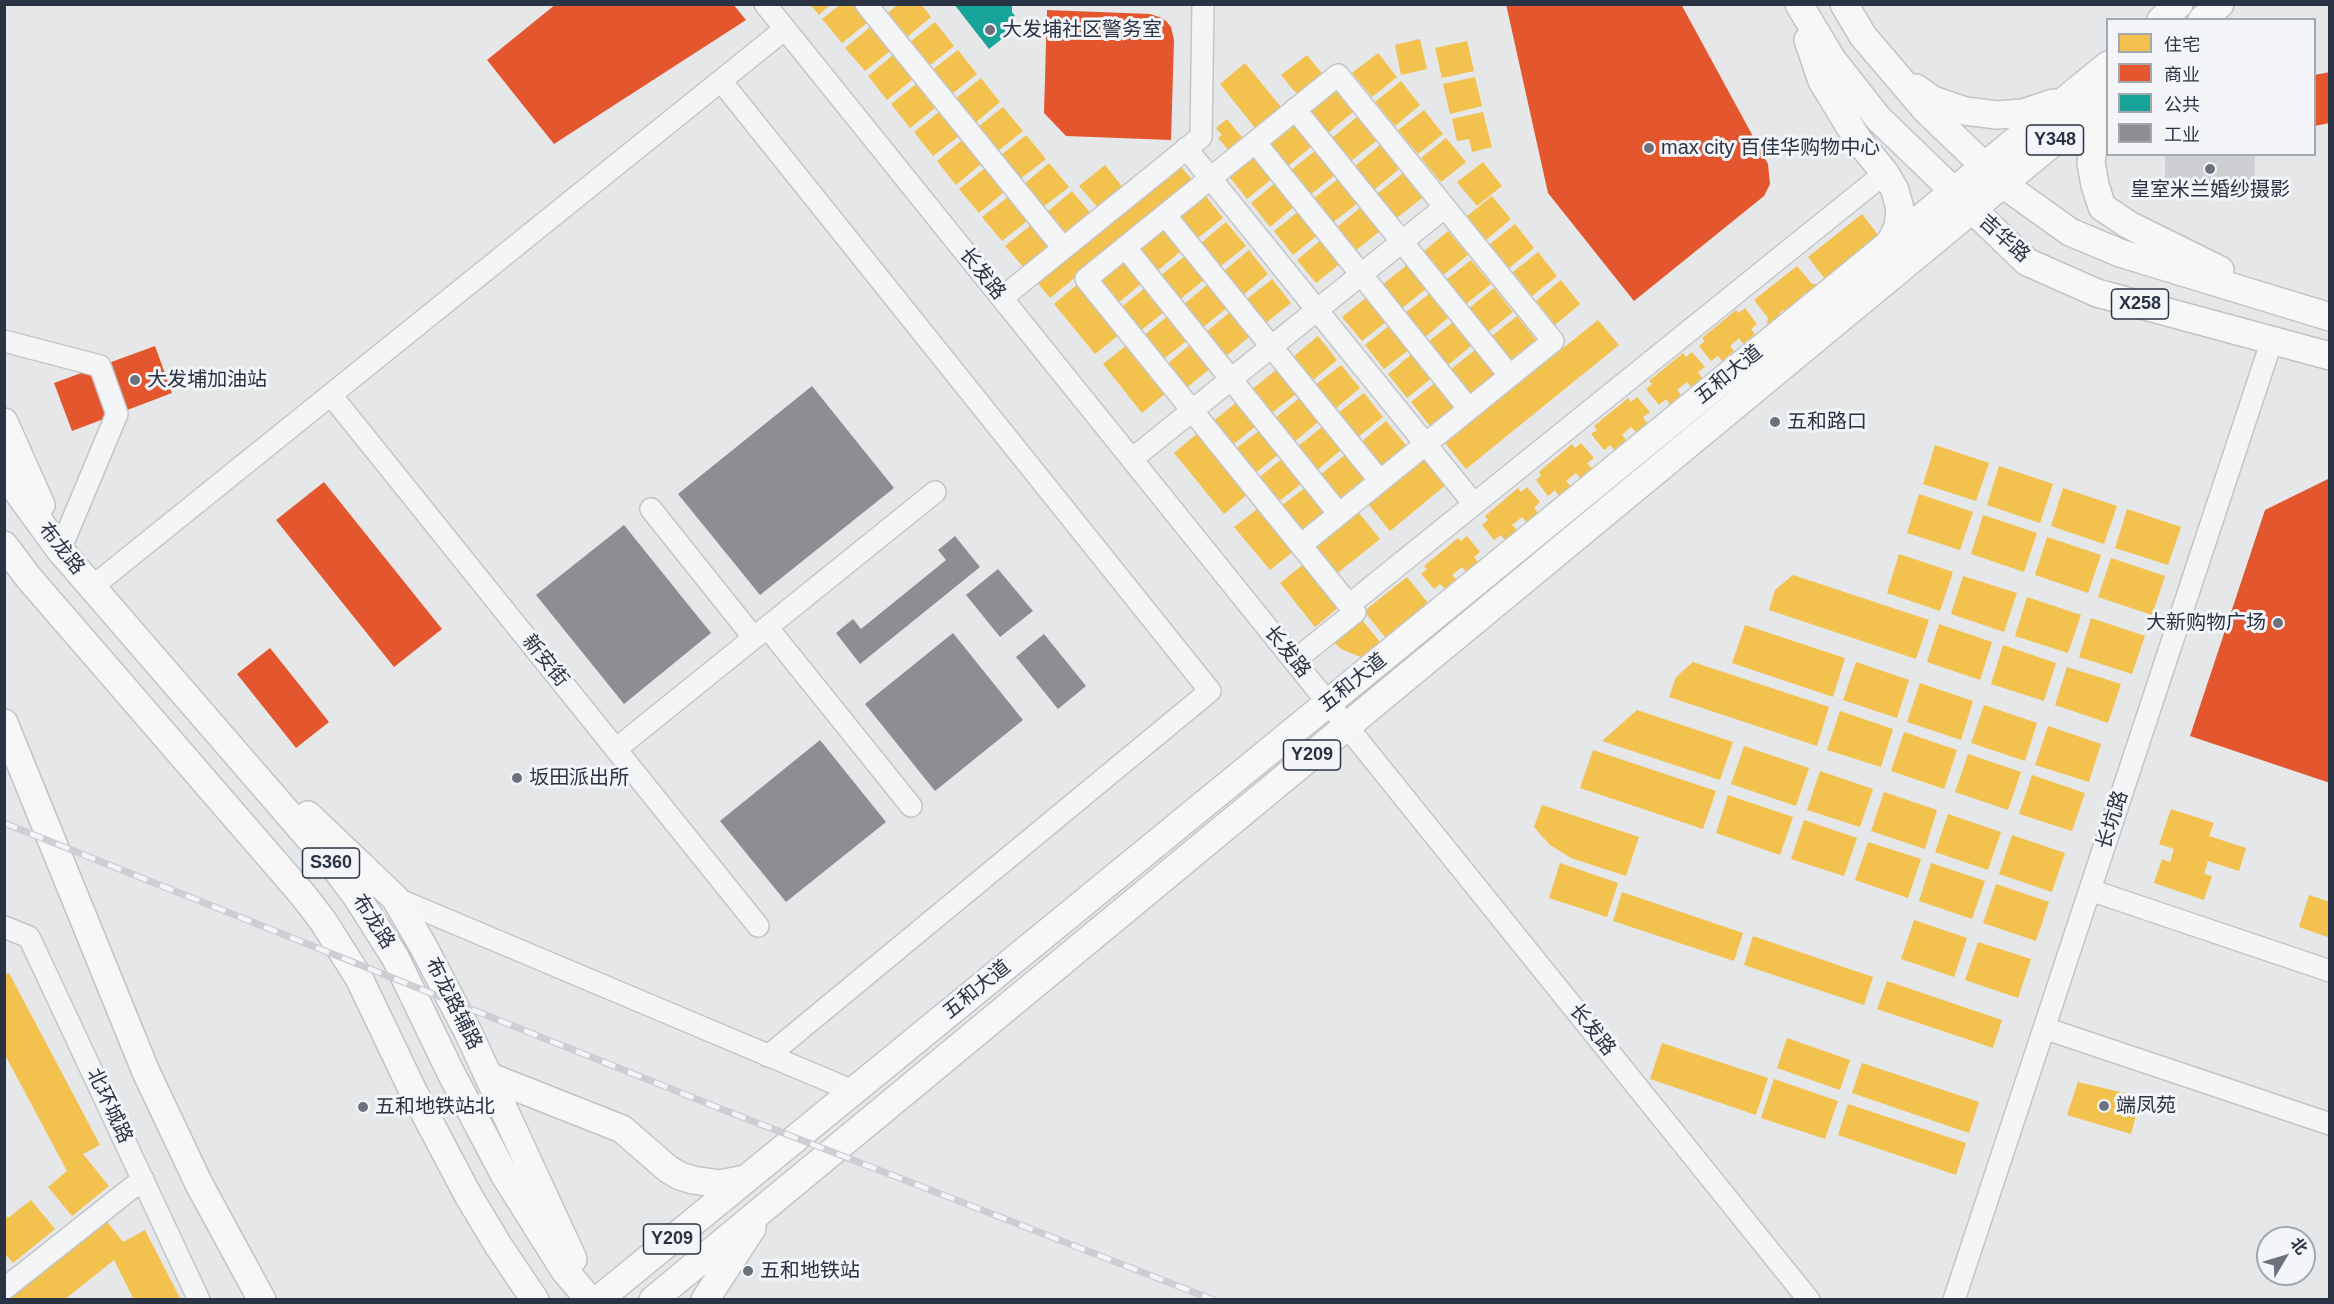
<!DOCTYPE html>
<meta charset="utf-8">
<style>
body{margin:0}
#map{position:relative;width:2334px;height:1304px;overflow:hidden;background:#e5e7e9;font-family:Arial,"Noto Sans SC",sans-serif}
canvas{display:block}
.frame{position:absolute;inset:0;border:6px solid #2a3344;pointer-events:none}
.legend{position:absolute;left:2106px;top:18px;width:210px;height:138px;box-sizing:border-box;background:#f3f5f8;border:2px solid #a3a7b0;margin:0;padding:8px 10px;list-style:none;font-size:18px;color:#2a3344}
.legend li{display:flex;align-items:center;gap:12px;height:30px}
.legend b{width:30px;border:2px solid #a3a7b0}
.north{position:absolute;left:2256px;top:1226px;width:60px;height:60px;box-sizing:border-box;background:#f3f5f8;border:2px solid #a3a7b0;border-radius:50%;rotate:52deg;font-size:16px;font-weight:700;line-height:24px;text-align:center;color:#2a3344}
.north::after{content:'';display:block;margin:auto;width:21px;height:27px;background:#6b727e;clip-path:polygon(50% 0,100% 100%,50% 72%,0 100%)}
</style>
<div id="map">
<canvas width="2334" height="1304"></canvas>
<div class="frame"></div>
<ul class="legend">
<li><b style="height:16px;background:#f2c14e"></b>住宅</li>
<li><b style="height:16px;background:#e4572e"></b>商业</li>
<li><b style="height:16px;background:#17a398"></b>公共</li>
<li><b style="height:16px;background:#8d8d92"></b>工业</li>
</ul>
<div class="north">北</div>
</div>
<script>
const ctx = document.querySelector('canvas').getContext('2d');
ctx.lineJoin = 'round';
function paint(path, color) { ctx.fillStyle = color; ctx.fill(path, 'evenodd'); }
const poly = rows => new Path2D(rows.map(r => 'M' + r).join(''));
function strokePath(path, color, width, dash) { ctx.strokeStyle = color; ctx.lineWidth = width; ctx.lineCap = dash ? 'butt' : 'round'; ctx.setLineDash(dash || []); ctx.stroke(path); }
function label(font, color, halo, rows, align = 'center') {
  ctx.font = font + ' Arial,"Noto Sans SC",sans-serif'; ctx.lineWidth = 6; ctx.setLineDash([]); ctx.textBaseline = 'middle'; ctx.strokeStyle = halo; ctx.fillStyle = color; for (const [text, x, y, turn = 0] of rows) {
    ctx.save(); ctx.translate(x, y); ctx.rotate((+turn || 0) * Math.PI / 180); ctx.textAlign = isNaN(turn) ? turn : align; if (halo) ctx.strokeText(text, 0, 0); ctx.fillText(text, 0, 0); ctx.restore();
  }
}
paint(poly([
 [810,4,831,4,819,15],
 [841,4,852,4,867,23,842,43,822,19],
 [898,4,921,4,931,17,906,38,887,14],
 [935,22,954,46,929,66,910,42],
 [870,27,890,51,865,71,845,48],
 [1420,39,1427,69,1401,75,1395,45],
 [1467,41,1474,71,1442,78,1435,48],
 [958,50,977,74,952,94,932,70],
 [1378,53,1397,77,1372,97,1352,73],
 [893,55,913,79,887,100,868,76],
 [1307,55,1326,78,1301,99,1281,75],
 [1245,63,1285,112,1259,133,1220,84],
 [1475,77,1482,106,1450,114,1443,84],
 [981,78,1000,102,975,123,955,99],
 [1401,81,1420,105,1395,126,1375,102],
 [916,84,936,107,910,128,891,104],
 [1334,89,1353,112,1328,133,1309,109],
 [1003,107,1023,131,998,151,978,127],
 [1424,110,1443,134,1418,154,1398,130],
 [939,112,959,136,933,156,914,132],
 [1483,112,1492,147,1472,152,1469,139,1457,141,1452,119],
 [1357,117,1376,141,1351,161,1332,138],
 [1227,119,1246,142,1232,154,1218,138,1222,135,1216,128],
 [1293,122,1312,146,1287,167,1267,143],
 [1026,135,1046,159,1020,179,1001,155],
 [1446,138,1466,162,1441,182,1421,158],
 [962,140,981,164,956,185,937,161],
 [1380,145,1399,169,1374,190,1355,166],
 [1315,151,1335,175,1310,195,1290,171],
 [1253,154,1273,178,1247,199,1228,175],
 [1483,162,1502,186,1477,206,1457,182],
 [1049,163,1069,187,1043,207,1024,184],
 [1179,164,1193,181,1050,298,1036,281],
 [1105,165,1124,189,1099,209,1079,186],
 [985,168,1004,192,979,213,959,189],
 [1403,173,1422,198,1397,218,1377,194],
 [1338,179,1358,203,1332,223,1313,199],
 [1276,182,1295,206,1270,227,1251,203],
 [1072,191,1092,215,1066,236,1047,212],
 [1204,194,1223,218,1198,238,1178,214],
 [1492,196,1511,219,1486,240,1467,216],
 [1008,197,1027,221,1002,241,982,217],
 [1361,207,1380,231,1355,251,1336,228],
 [1299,211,1318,235,1293,255,1274,231],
 [1862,214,1879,236,1825,279,1808,257],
 [1226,222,1246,246,1221,266,1201,243],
 [1515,224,1534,248,1509,268,1490,244],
 [1031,225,1050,249,1025,269,1005,246],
 [1162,228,1181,251,1156,272,1137,248],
 [1448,231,1468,255,1443,275,1423,252],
 [1322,239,1341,263,1316,283,1297,260],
 [1249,250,1268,274,1243,295,1224,271],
 [1538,252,1557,276,1532,296,1513,272],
 [1185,256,1204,280,1179,300,1160,276],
 [1122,259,1142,283,1117,304,1097,280],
 [1471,260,1491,284,1466,304,1446,280],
 [1407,265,1426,289,1401,309,1382,285],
 [1797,266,1812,284,1817,284,1818,287,1808,297,1805,293,1801,297,1803,300,1786,313,1783,310,1779,314,1782,318,1770,326,1767,324,1768,318,1754,300],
 [1272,279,1291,303,1266,323,1247,299],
 [1561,280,1580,304,1555,325,1536,301],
 [1079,283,1120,334,1095,354,1054,304],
 [1208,284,1227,308,1202,328,1183,305],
 [1145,288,1165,311,1139,332,1120,308],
 [1494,288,1513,312,1488,332,1469,308],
 [1430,293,1449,317,1424,338,1405,313],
 [1367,297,1387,321,1362,341,1342,317],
 [1745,308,1757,324,1751,329,1755,334,1743,344,1739,338,1730,346,1734,351,1722,361,1718,356,1711,361,1699,346,1705,341,1702,338,1736,310,1739,313],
 [1230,312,1250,336,1225,357,1205,333],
 [1168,316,1188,340,1162,360,1143,336],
 [1517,316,1536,340,1511,360,1492,336],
 [1598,320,1619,345,1466,469,1445,443],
 [1453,322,1472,345,1447,366,1428,342],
 [1390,325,1410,349,1384,369,1365,345],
 [1318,336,1337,360,1312,381,1293,357],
 [1128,344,1167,392,1142,413,1103,364],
 [1191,344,1211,368,1185,389,1166,365],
 [1475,350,1495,374,1470,394,1450,370],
 [1692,352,1705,367,1698,372,1702,378,1691,387,1687,382,1677,390,1681,395,1670,405,1666,399,1659,405,1646,389,1652,384,1649,381,1683,353,1686,357],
 [1413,353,1433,377,1407,398,1388,374],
 [1341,365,1360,388,1335,409,1315,385],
 [1276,370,1296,394,1270,414,1251,390],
 [1436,382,1456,406,1430,426,1411,402],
 [1364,393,1383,417,1358,437,1338,413],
 [1637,397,1650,412,1643,417,1647,423,1636,432,1631,427,1622,435,1626,440,1614,450,1610,445,1604,450,1591,434,1597,430,1594,426,1628,398,1631,402],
 [1299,398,1318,422,1293,443,1274,419],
 [1237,402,1256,426,1231,446,1212,422],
 [1386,421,1406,445,1381,466,1361,442],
 [1322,427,1341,450,1316,471,1297,447],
 [1260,430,1279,454,1254,474,1234,450],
 [1199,432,1249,493,1224,514,1174,453],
 [1581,443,1594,458,1587,463,1592,468,1580,478,1576,473,1566,481,1571,486,1559,496,1555,490,1548,496,1536,480,1541,476,1539,472,1572,444,1575,448],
 [1935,445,1989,463,1976,501,1923,484],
 [1345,455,1364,479,1339,499,1320,475],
 [1283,458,1302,483,1277,503,1257,479],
 [1427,458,1448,483,1390,531,1369,505],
 [1999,466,2053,484,2040,523,1987,505],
 [1306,487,1325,511,1300,531,1280,507],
 [1527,487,1540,502,1534,508,1538,513,1526,522,1522,517,1512,525,1517,530,1505,540,1501,535,1494,540,1482,525,1488,520,1485,516,1518,488,1521,492],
 [2063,488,2117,506,2104,544,2051,526],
 [1919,494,1973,512,1960,550,1907,533],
 [1260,507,1295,550,1270,570,1234,527],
 [2127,509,2181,527,2168,565,2115,548],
 [1359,513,1380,539,1335,575,1314,549],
 [1983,515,2037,533,2024,572,1971,554],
 [1467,536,1480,552,1474,557,1478,562,1466,572,1462,567,1452,575,1457,580,1445,589,1440,584,1434,589,1421,574,1427,569,1424,566,1458,538,1461,541],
 [2047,537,2101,555,2088,593,2035,575],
 [1899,554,1953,572,1940,611,1887,593],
 [2111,558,2165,576,2152,615,2098,597],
 [1305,563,1340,606,1315,627,1280,583],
 [1793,575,1929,620,1916,659,1769,610,1775,590],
 [1963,576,2017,593,2004,632,1951,614],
 [1407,577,1428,603,1385,637,1364,611],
 [2027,597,2081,615,2068,653,2015,636],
 [1358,615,1380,642,1361,657,1341,649,1330,638],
 [2091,618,2145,636,2132,674,2079,657],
 [1939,624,1992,642,1980,680,1927,662],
 [1745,625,1845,658,1833,697,1732,663],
 [2003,645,2056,663,2044,701,1991,684],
 [1693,662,1829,707,1817,746,1669,697,1676,677],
 [1856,662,1909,680,1897,718,1843,700],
 [2067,667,2121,684,2108,723,2055,705],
 [1920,683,1973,701,1961,740,1907,722],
 [1984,705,2037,723,2025,761,1971,743],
 [1637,710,1733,742,1720,780,1602,741],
 [1840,711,1893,729,1881,767,1827,750],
 [2048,726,2101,744,2089,782,2035,765],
 [1904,732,1957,750,1944,789,1891,771],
 [1744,746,1809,768,1796,806,1731,784],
 [1593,750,1716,791,1703,829,1580,788],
 [1968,754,2021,772,2008,810,1955,792],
 [1820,771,1873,789,1860,827,1807,810],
 [2032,775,2085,793,2072,831,2019,814],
 [1884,792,1937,810,1925,849,1871,831],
 [1728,795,1793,817,1780,855,1716,833],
 [1542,805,1639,837,1626,876,1571,858,1550,845,1534,827],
 [2171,809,2214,823,2209,836,2246,848,2239,871,2208,861,2204,874,2212,876,2204,900,2154,883,2162,859,2170,862,2174,849,2159,844],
 [1948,814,2001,832,1988,870,1935,852],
 [1804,820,1857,838,1844,876,1791,859],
 [2012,835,2065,853,2052,892,1999,874],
 [1868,842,1921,859,1908,898,1855,880],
 [1560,863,1618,883,1607,917,1549,898],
 [1931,863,1985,881,1972,919,1919,901],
 [1996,884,2049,902,2036,941,1983,923],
 [1622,892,1743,933,1734,961,1613,921],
 [2309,895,2330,902,2330,938,2299,927],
 [1914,920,1967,938,1954,977,1901,959],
 [1753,936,1873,977,1864,1005,1744,965],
 [1978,942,2031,959,2018,998,1965,980],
 [9,973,100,1145,83,1154,109,1186,72,1216,48,1187,67,1171,4,1053,4,975],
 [1887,981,2002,1020,1993,1048,1877,1009],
 [1787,1038,1850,1060,1840,1090,1777,1068],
 [1662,1043,1768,1078,1756,1115,1650,1079],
 [1862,1063,1979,1102,1969,1133,1852,1093],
 [1774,1079,1838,1101,1825,1139,1761,1118],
 [2078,1082,2141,1097,2131,1134,2067,1115],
 [1848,1104,1966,1143,1956,1175,1838,1135],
 [31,1200,55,1229,13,1263,4,1253,4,1214,8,1218],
 [105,1219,123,1242,145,1230,181,1300,134,1300,114,1260,64,1300,4,1300]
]), '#f2c14e');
paint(poly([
 [556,4,733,4,746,20,554,144,487,60],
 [1506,4,1681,4,1768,164,1770,184,1764,196,1634,301,1548,193],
 [1047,10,1150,14,1162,18,1167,22,1171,27,1174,40,1171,140,1066,136,1044,113],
 [2330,72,2330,123,2314,126,2314,75],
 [155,346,172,393,72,431,54,383],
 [2330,478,2330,783,2190,736,2265,510],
 [324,482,442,629,394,667,276,520],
 [270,648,329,722,296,748,237,674]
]), '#e4572e');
paint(poly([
 [954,4,1012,4,1012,12,1015,16,1002,26,1008,34,989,49]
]), '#17a398');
paint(poly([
 [812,386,894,488,760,595,678,494],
 [624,525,711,633,624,704,536,595],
 [955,536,980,567,860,664,836,633,853,619,861,629,946,560,938,550],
 [998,569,1033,611,1000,637,966,595],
 [953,633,1023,720,935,791,865,704],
 [1044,634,1086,686,1058,709,1016,657],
 [820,740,886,822,786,902,720,821]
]), '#8d8d92');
paint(poly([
 [2165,154,2255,154,2255,184,2165,183]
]), '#cdcfd2');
const minor = poly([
 [765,4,1809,1300],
 [866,4,1063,248],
 [721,81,1210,691,768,1056],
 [1295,109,1510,376],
 [1255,142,1469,409],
 [1186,148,1474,504],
 [1165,215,1380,481],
 [1125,247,1339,514],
 [1002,298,1201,137,1203,4],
 [4,341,100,366,117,414,60,550],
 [331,395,758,926],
 [1132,459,1445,207],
 [651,509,754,638],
 [92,587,785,29],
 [1349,605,1885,173],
 [767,627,911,806],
 [1294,661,1355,612,1349,605,1086,279,1338,75,1553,341,1301,545],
 [616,749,935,492],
 [2090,890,2330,971],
 [395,898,853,1091],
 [4,927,29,937,199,1300],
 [2044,1028,2330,1124],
 [4,1289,143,1179],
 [1954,1300,2272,340]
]);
const major = poly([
 [1799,4,1831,58,1878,118,2027,262,2097,293,2330,356],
 [1844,4,1863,36,1926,110,2003,184,2070,232,2120,253,2330,317],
 [2161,20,2179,4],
 [2202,20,2220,4],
 [1808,40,1822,81,1858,140,1885,173,1895,190,1900,209,1898,227,1889,245],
 [1916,88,1933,100,1965,111,1997,115,2023,113,2053,103],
 [2108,118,2094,140,2091,163,2095,185,2102,207,2129,225,2220,270],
 [4,422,41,505],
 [4,473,60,550,336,869,357,897,395,957,451,1073,504,1174,565,1271,590,1300],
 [4,545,28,577,303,895,323,921,359,978,413,1091,468,1195,498,1245,535,1300],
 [4,723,146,1072,199,1184,262,1300],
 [308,815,395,898,423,946,468,1032,573,1259],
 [488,1076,622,1129,668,1169,680,1176,693,1180,720,1184,745,1179],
 [598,1300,2108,65],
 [653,1300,2108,97],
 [705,1300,752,1228]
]);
strokePath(minor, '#c3c5c7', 24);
strokePath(major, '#c1c4c7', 30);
strokePath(minor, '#f4f5f6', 21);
strokePath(major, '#f7f7f8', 27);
const rail = poly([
 [4,823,724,1110,1214,1300]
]);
strokePath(rail, '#cdced1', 7);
strokePath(rail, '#f3f5f8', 4.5, [14]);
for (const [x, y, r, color] of [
 [990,30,6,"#6b727e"],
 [1649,148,6,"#6b727e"],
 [2210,169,6,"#6b727e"],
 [135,380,6,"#6b727e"],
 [1775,422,6,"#6b727e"],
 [2278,623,6,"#6b727e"],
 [517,778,6,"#6b727e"],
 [2104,1106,6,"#6b727e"],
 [363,1107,6,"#6b727e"],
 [748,1271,6,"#6b727e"]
]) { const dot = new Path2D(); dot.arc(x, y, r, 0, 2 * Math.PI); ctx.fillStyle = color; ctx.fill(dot); strokePath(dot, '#f3f5f8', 2); }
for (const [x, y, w] of [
 [2055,140,57],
 [2140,304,57],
 [1312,755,57],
 [331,863,57],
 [672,1239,57]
]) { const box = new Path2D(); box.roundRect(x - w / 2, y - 15, w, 30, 4.5); ctx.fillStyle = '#f3f5f8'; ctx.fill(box); strokePath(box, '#2a3344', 1.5); }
label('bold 18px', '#2a3344', null, [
 ["Y348",2055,140],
 ["X258",2140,304],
 ["Y209",1312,755],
 ["S360",331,863],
 ["Y209",672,1239]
]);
label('20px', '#2a3344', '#f3f5f8', [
 ["大发埔社区警务室",1002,30],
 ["max city 百佳华购物中心",1661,148],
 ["皇室米兰婚纱摄影",2210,190,"center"],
 ["大发埔加油站",147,380],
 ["五和路口",1787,422],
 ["大新购物广场",2266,623,"right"],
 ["坂田派出所",529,778],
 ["端凤苑",2116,1106],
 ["五和地铁站北",375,1107],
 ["五和地铁站",760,1271]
], 'left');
label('20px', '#2a3344', '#f3f5f8', [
 ["吉华路",2004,239,42],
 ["长发路",982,274,51],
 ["五和大道",1729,375,-39],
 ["布龙路",61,549,51],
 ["长发路",1287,652,51],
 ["新安街",545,661,51],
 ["五和大道",1353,683,-39],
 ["长坑路",2113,820,-72],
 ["布龙路",373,922,57],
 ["五和大道",977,990,-39],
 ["布龙路辅路",453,1004,63],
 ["长发路",1592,1030,51],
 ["北环城路",109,1106,65]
]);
</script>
